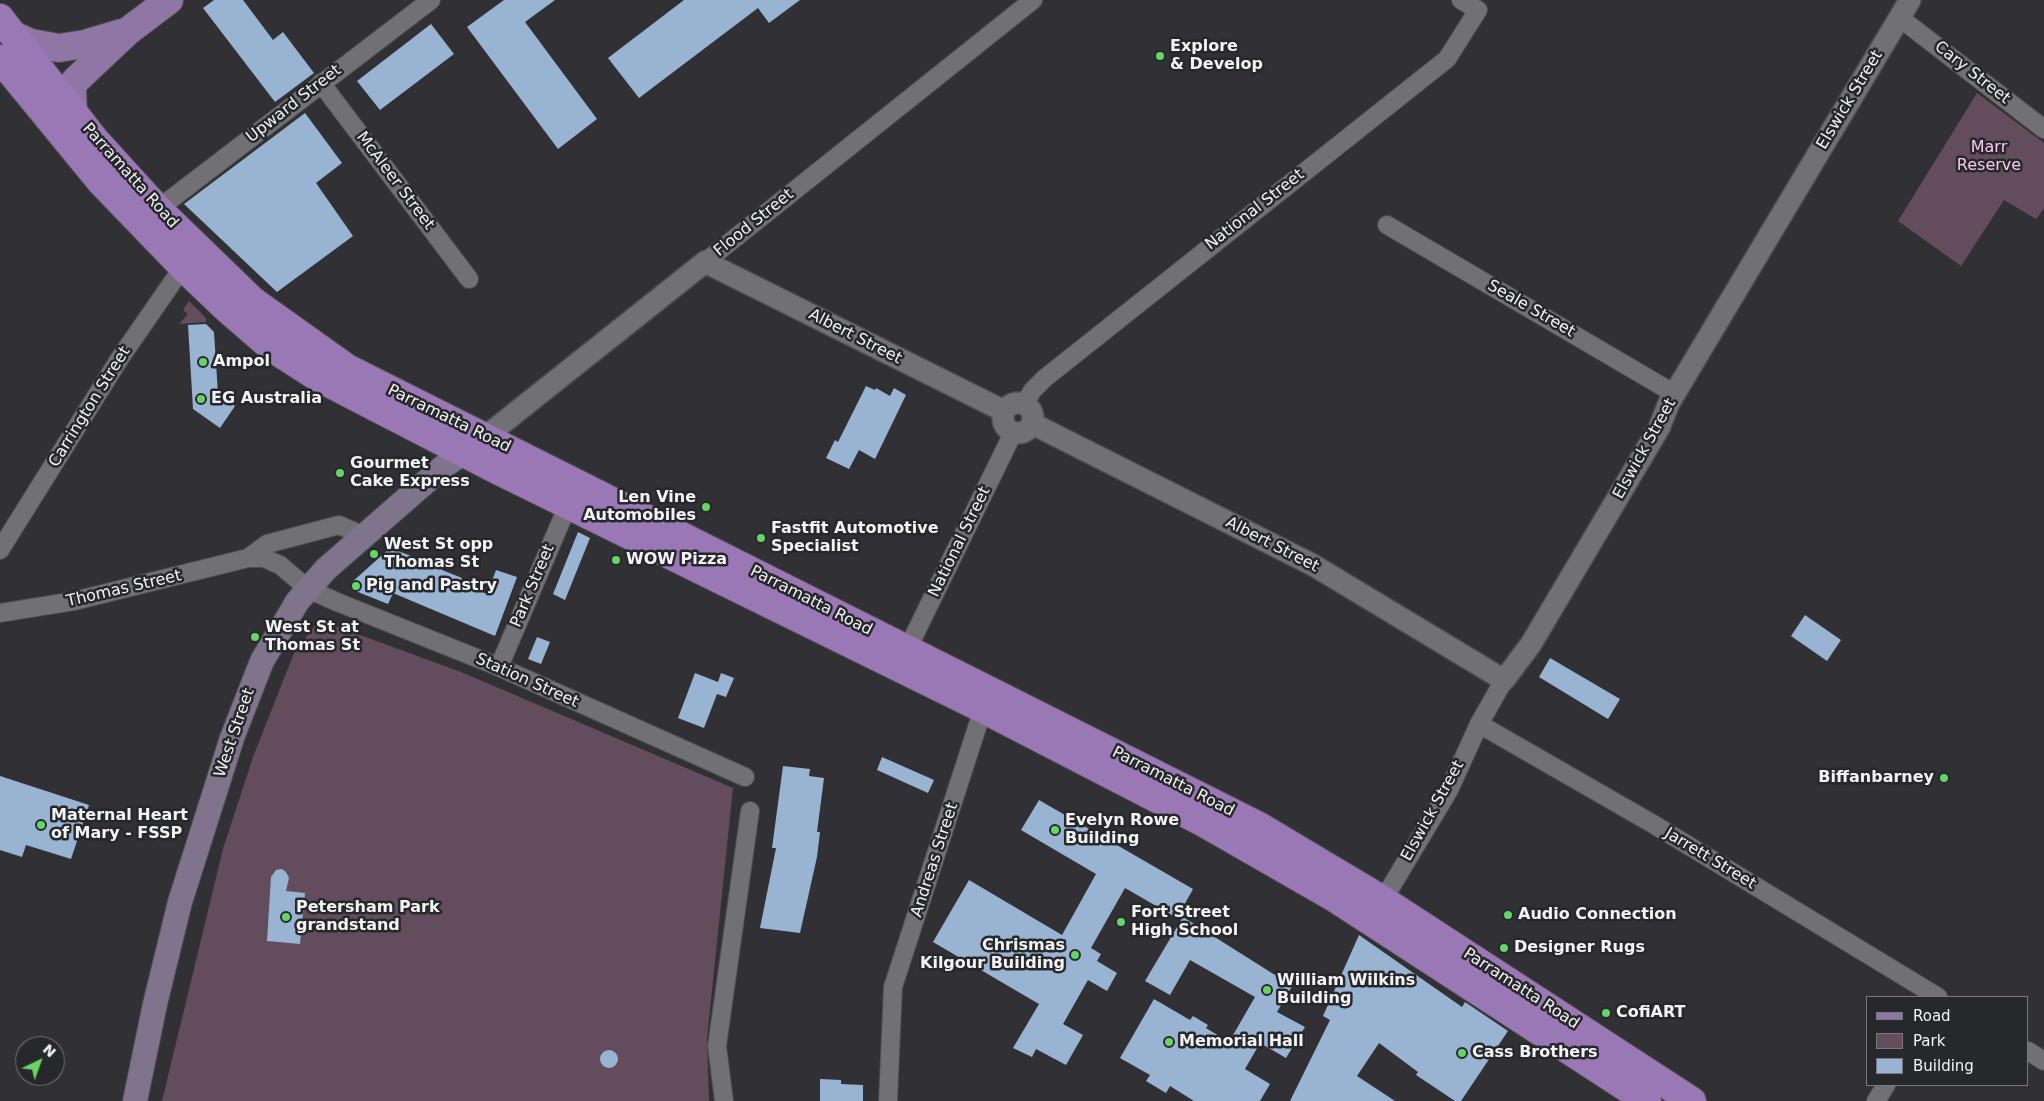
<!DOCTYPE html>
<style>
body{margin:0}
#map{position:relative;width:2044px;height:1101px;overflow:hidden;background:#313135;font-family:"DejaVu Sans",sans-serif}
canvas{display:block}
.legend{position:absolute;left:1866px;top:996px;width:162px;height:90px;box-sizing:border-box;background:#27282b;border:1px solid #79797c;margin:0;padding:6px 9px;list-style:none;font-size:15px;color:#f3f3f6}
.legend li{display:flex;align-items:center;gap:10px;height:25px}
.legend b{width:25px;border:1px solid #79797c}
.north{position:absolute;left:15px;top:1036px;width:50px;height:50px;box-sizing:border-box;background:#27282b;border:1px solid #79797c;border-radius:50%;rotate:42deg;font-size:14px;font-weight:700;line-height:20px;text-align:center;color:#f3f3f6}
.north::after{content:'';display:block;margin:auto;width:18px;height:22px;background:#66d466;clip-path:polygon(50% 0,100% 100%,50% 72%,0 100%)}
</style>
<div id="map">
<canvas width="2044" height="1101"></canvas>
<ul class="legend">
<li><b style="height:6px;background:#9076a5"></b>Road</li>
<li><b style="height:14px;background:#634d5c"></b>Park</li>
<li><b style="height:14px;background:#99b3d3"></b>Building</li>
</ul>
<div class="north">N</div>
</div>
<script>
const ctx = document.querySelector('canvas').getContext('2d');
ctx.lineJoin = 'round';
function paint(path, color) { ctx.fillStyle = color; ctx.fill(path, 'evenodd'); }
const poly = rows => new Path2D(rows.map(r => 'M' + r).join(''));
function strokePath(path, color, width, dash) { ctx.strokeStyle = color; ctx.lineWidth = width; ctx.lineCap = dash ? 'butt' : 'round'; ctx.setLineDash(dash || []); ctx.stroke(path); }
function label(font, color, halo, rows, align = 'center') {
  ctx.font = font + ' "DejaVu Sans",sans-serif'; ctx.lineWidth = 5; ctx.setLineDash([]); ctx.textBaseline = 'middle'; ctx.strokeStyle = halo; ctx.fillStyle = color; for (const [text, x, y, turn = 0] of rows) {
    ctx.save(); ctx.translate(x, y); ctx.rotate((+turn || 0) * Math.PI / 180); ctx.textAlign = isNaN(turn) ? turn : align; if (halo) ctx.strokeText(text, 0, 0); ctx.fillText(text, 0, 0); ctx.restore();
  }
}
paint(poly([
 [1977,93,2044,143,2044,208,2036,219,2004,200,1961,266,1898,221],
 [189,301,206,318,206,322,179,324,188,314,183,310],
 [319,620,461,672,733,788,707,1038,709,1101,162,1101,223,849,253,757,294,653]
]), '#634d5c');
paint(poly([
 [214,0,243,0,273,40,283,32,314,73,275,102,203,8],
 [504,0,555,0,525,22,597,119,558,149,467,27],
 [684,0,800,0,769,23,758,8,639,98,608,58],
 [431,24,454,54,380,110,357,81],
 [305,113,342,163,316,183,353,236,277,292,184,204],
 [206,324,214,332,218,394,235,406,220,428,193,409,188,325],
 [866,386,875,390,876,388,890,396,894,388,906,395,875,459,859,450,849,469,826,458,835,440,838,442],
 [578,532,590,538,565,600,553,594],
 [390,548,443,568,442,570,462,578,460,582,487,594,496,570,517,577,495,636,393,593,388,604,353,590,351,583],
 [1805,615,1841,640,1827,661,1791,636],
 [537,637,550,642,541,664,528,659],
 [1550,658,1620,699,1608,719,1539,677],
 [695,673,718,682,721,673,734,678,726,697,717,694,704,728,678,718],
 [882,757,934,780,928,793,877,770],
 [783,766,810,769,809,776,824,778,817,832,820,832,817,857,800,933,760,928,776,848,772,848],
 [0,776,89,805,71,859,26,845,22,857,0,850],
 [1039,800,1193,889,1177,918,1125,888,1091,948,1101,954,1097,961,1117,973,1107,991,1088,980,1063,1024,1083,1035,1066,1065,1036,1049,1032,1057,1013,1048,1039,1004,933,942,969,880,1062,935,1096,874,1021,830],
 [282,869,286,872,289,878,286,891,305,893,300,944,267,941,271,877,276,870],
 [1183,917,1275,975,1276,973,1281,975,1294,983,1277,1012,1305,1027,1286,1058,1260,1043,1245,1069,1270,1084,1260,1101,1194,1101,1170,1086,1166,1093,1146,1081,1150,1075,1120,1058,1154,999,1190,1020,1193,1016,1208,1025,1206,1028,1229,1042,1255,997,1190,960,1170,995,1145,981],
 [1359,935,1462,1007,1465,1002,1508,1031,1461,1101,1455,1101,1416,1075,1418,1072,1379,1043,1357,1076,1395,1101,1290,1101,1330,1020,1323,1016],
 '600 1059a9 9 0 1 1 18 0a9 9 0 1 1-18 0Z',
 [820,1079,841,1080,841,1084,863,1085,863,1101,820,1101]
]), '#99b3d3');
const minor = poly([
 [1900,18,2044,129],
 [321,83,469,279],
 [158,209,431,0],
 [1387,225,1675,394],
 [705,262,1033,0],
 [1025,404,1032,391,1045,378,1447,59,1478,10,1461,0],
 [0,550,120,358,183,267],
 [248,558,267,544,339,525,364,536],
 [0,613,74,601,248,558,264,558,280,565,308,589,337,602,499,667,745,777],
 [907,650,1013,433],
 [499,667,568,505],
 [1479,724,1653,824,1938,997],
 [1383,900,1449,790,1479,724,1504,680],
 [2028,1051,2044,1061],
 [724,1101,717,1046,750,811],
 [888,1101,893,987,983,709],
 [1876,1101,1886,1085]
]);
const tertiary = poly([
 '1003 418a15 15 0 1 1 30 0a15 15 0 1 1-30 0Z',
 [1033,424,1313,565,1504,680,1531,644,1659,428,1669,403,1910,0],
 [485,437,705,262,1004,411]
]);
const secondary = poly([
 [135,1101,155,1004,180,902,232,738,262,661,297,602,326,569,443,467,478,442]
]);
const primary = poly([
 [13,35,31,43,59,48,85,44,122,33],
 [73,113,72,87,75,81,128,31,169,0]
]);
const trunk = poly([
 [0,18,96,141,158,209,253,301,347,368,1259,826,1383,900,1692,1101],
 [0,59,101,182,183,267,227,309,272,348,317,377,497,470,983,709,1204,823,1333,897,1647,1101]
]);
strokePath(minor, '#4d4d50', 20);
strokePath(tertiary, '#4d4d50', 24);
strokePath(secondary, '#4d4d50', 26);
strokePath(primary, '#4d4d50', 30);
strokePath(trunk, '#4d4d50', 30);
strokePath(minor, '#717175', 18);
strokePath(tertiary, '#717175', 21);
strokePath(secondary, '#80748d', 24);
strokePath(primary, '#9076a5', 28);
strokePath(trunk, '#9a78b5', 28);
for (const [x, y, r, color] of [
 [1160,56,5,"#66d466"],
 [203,362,5,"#66d466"],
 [201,399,5,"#66d466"],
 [340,473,5,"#66d466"],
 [706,507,5,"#66d466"],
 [761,538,5,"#66d466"],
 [374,554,5,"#66d466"],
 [616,560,5,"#66d466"],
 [356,586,5,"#66d466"],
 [255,637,5,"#66d466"],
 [1944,778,5,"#66d466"],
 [41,825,5,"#66d466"],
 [1055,830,5,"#66d466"],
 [1508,915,5,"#66d466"],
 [286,917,5,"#66d466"],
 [1121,922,5,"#66d466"],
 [1504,948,5,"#66d466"],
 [1075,955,5,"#66d466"],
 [1267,990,5,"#66d466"],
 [1606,1013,5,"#66d466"],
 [1169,1042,5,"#66d466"],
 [1462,1053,5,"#66d466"]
]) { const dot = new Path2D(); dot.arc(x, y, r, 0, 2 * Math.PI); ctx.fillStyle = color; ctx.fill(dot); strokePath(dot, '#27282b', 2); }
label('bold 16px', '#f3f3f6', '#27282b', [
 ["Explore",1170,47],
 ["& Develop",1170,65],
 ["Ampol",213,362],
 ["EG Australia",211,399],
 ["Gourmet",350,464],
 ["Cake Express",350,482],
 ["Len Vine",696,498,"right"],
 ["Automobiles",696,516,"right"],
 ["Fastfit Automotive",771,529],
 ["Specialist",771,547],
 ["West St opp",384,545],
 ["Thomas St",384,563],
 ["WOW Pizza",626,560],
 ["Pig and Pastry",366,586],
 ["West St at",265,628],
 ["Thomas St",265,646],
 ["Biffanbarney",1934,778,"right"],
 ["Maternal Heart",51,816],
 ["of Mary - FSSP",51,834],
 ["Evelyn Rowe",1065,821],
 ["Building",1065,839],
 ["Petersham Park",296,908],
 ["grandstand",296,926],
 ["Fort Street",1131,913],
 ["High School",1131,931],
 ["Audio Connection",1518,915],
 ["Chrismas",1065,946,"right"],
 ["Kilgour Building",1065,964,"right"],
 ["Designer Rugs",1514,948],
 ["William Wilkins",1277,981],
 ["Building",1277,999],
 ["CofiART",1616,1013],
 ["Memorial Hall",1179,1042],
 ["Cass Brothers",1472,1053]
], 'left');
label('16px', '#f3f3f6', '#27282b', [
 ["Cary Street",1972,73,38],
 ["Elswick Street",1850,100,-59],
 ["Upward Street",294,104,-38],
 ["Parramatta Road",130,176,48],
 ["McAleer Street",395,181,53],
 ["National Street",1255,210,-38],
 ["Flood Street",754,223,-39],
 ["Seale Street",1531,309,30],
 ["Albert Street",855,337,27],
 ["Carrington Street",90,407,-58],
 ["Parramatta Road",449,419,26],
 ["Elswick Street",1645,449,-61],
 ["National Street",960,542,-64],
 ["Albert Street",1272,545,27],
 ["Park Street",533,586,-67],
 ["Thomas Street",124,589,-13],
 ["Parramatta Road",811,601,27],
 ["Station Street",527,681,24],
 ["West Street",235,733,-71],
 ["Parramatta Road",1173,782,27],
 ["Elswick Street",1433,811,-61],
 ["Jarrett Street",1710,859,31],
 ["Andreas Street",935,860,-72],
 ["Parramatta Road",1521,989,33]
]);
label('16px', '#fec5ef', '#27282b', [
 ["Marr",1989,148],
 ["Reserve",1989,166]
]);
</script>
